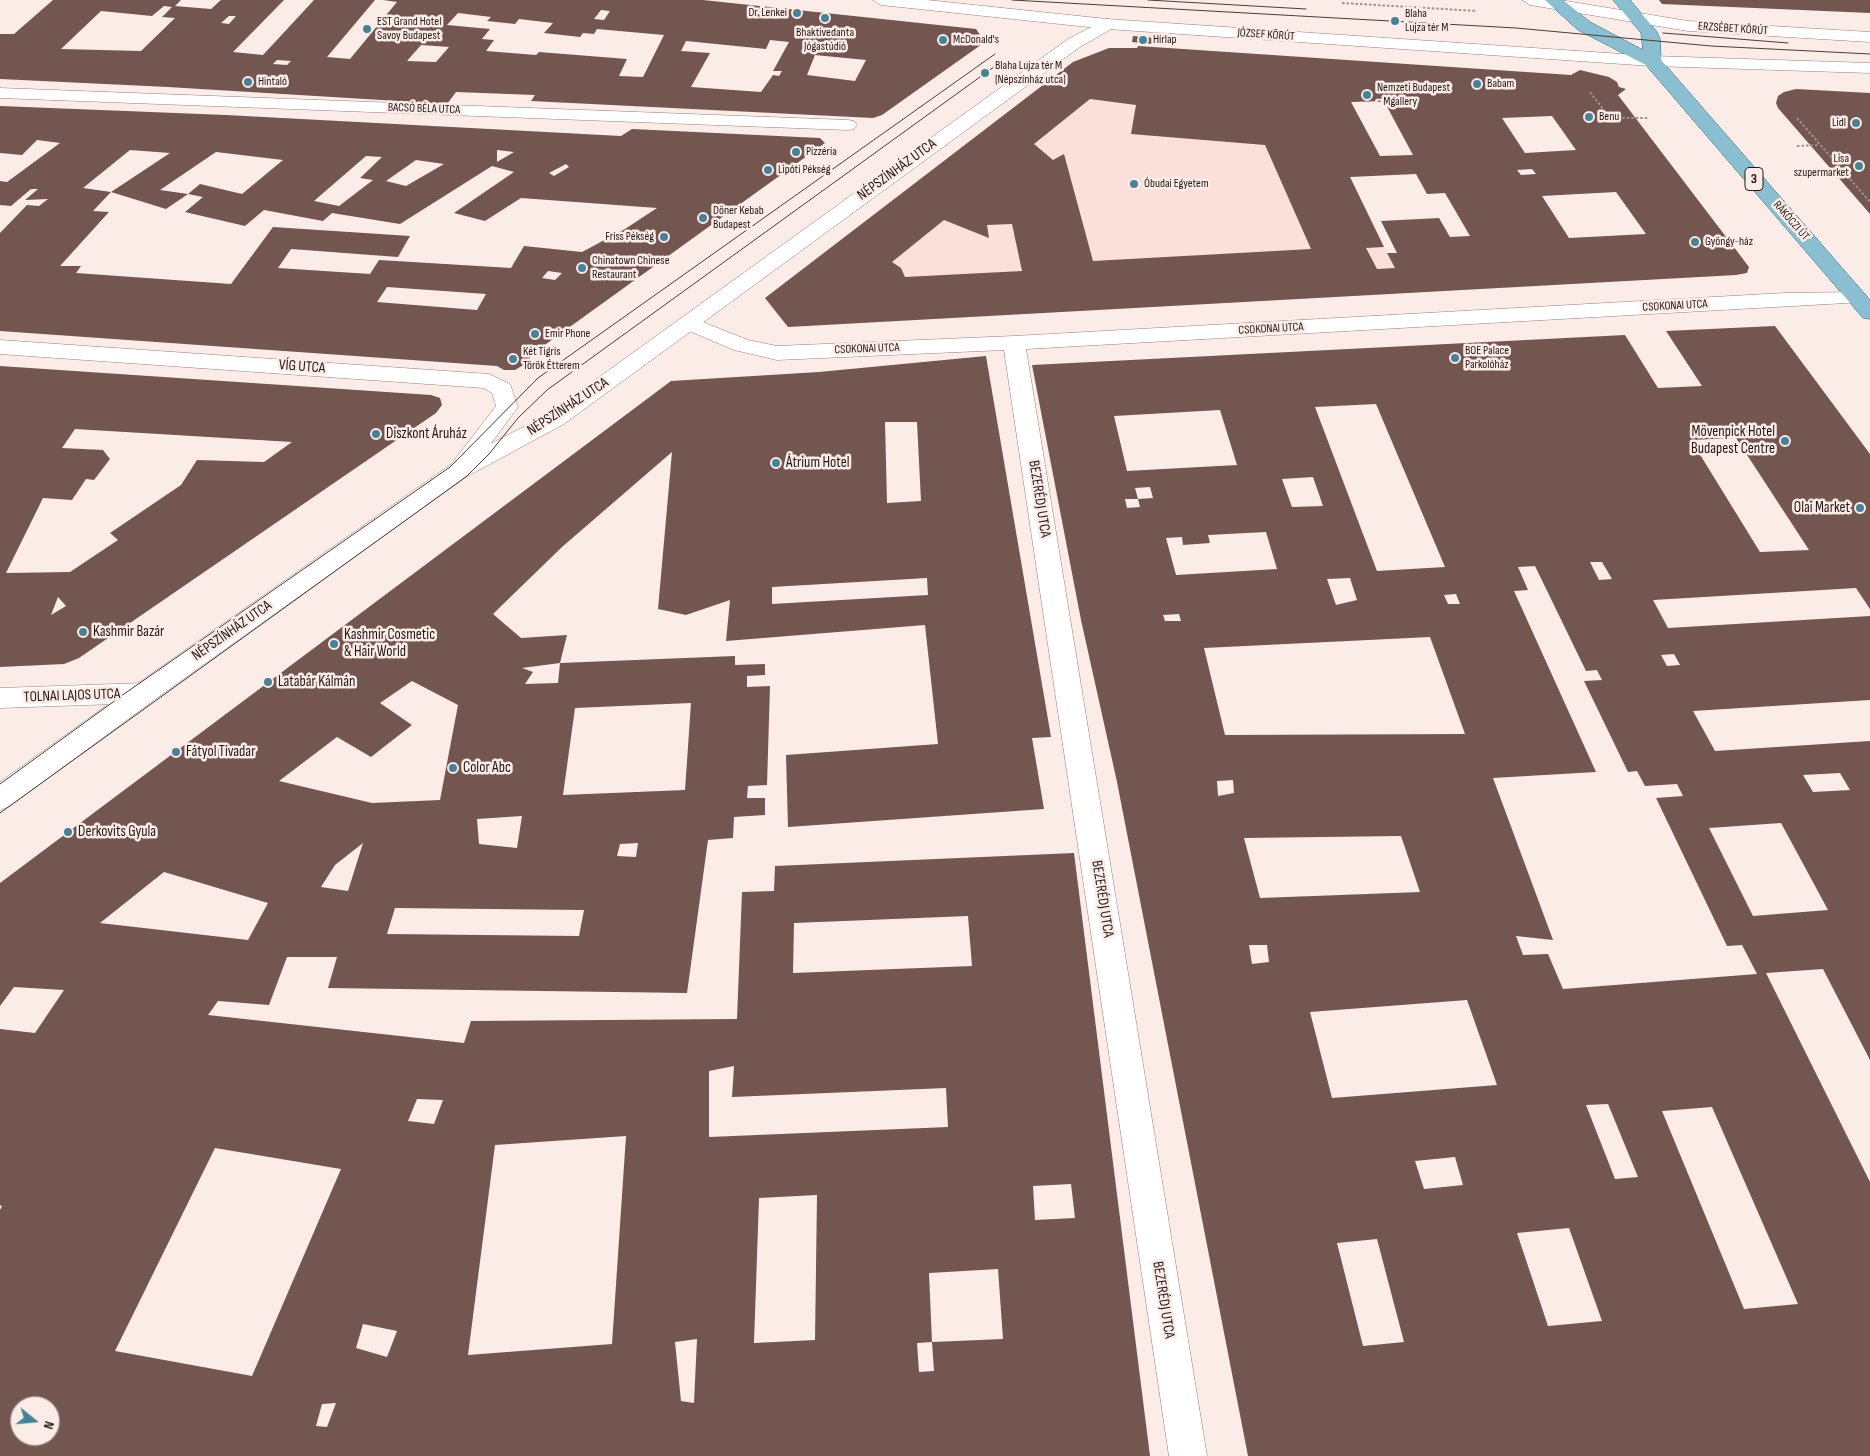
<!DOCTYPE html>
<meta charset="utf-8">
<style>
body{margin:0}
#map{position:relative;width:1870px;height:1456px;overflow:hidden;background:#fbece8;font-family:"Sofia Sans Condensed",sans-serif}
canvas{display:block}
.north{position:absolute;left:10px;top:1396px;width:50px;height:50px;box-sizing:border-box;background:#fbece8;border:1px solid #a59793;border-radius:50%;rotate:107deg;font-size:14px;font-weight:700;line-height:20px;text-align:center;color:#231714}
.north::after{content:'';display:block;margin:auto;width:18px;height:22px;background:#448397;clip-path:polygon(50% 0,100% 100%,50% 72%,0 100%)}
</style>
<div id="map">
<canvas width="1870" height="1456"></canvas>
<div class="north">N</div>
</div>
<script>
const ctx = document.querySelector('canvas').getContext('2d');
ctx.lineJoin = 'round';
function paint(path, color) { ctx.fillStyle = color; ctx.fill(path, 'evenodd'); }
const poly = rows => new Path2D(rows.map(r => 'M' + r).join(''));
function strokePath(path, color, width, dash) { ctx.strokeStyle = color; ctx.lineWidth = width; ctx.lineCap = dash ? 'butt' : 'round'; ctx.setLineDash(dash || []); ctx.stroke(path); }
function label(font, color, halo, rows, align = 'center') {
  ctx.font = font + ' "Sofia Sans Condensed",sans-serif'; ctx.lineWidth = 5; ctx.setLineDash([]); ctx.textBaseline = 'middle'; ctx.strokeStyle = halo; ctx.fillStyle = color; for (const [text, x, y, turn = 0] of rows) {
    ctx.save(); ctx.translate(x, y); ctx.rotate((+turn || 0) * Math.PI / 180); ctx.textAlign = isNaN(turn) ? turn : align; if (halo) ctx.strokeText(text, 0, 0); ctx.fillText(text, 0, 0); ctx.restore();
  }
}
paint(poly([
 [1138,46,1300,58,1301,77,1407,293,788,327,765,298,1073,62,1109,48,1137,48]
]), '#fbe0da');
paint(poly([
 [53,0,181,0,175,6,211,9,221,0,284,0,233,52,263,55,314,0,375,0,327,57,350,59,397,2,383,0,703,0,976,29,985,42,882,115,873,118,531,101,535,95,456,92,447,104,168,87,0,79,0,34,14,34],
 [164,6,172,7,162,17,175,18,141,51,61,49,101,11,152,16],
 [601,10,610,11,604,20,594,19],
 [458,13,491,17,487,21,515,24,519,19,553,23,544,33,580,37,583,33,594,34,597,29,664,35,643,77,619,76,627,59,539,52,536,55,486,51,494,40,482,39,490,29,447,25],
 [229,16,236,16,229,24,221,23],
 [770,40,789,42,773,71,782,71,779,76,773,75,761,92,691,87,710,53,681,51,686,41,766,49],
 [421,45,449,47,436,62,407,61],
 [815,55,866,60,855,81,807,75],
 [277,60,291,61,287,65,273,64],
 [1659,0,1870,0,1870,13,1662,4],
 [1133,36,1154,38,1153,44,1132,42],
 [1138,46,1571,75,1580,70,1609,77,1617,82,1619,87,1626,89,1618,95,1749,267,1747,273,1736,275,788,327,765,298,1073,62,1109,48,1137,48],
 [1090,99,1136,105,1131,134,1265,145,1311,249,1093,261,1064,154,1053,160,1034,144],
 [1384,101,1413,155,1380,156,1351,102],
 [1552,116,1576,150,1525,153,1502,118],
 [1532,169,1536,174,1521,175,1517,170],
 [1416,174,1427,194,1445,193,1470,236,1450,237,1439,218,1381,221,1397,253,1387,253,1395,268,1377,269,1366,248,1384,247,1350,177],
 [1616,192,1646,234,1569,238,1542,196],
 [944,220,989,238,987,225,1012,224,1022,271,905,277,901,268,892,262],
 [1796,89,1870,93,1870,214,1778,108,1776,103,1778,96,1784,92],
 [0,106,226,115,621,136,632,129,820,138,825,143,535,352,525,364,515,370,504,370,497,366,0,331,0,233,27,205,39,206,48,199,25,200,38,189,31,189,11,206,0,205,0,181,7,182,60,143,37,140,22,155,0,153],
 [130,150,170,153,111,192,166,209,188,194,160,190,216,152,283,160,242,194,200,184,188,194,203,197,185,212,245,226,264,210,323,221,332,213,400,224,492,166,514,172,454,213,485,221,521,198,657,208,625,229,582,252,524,246,511,268,379,260,370,274,278,268,291,249,398,257,410,236,273,227,231,284,76,273,81,266,60,266,109,212,93,211,111,192,83,188],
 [497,150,514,152,497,162],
 [366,156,382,157,360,178,373,180,339,206,314,201],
 [416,160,444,164,406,186,386,181],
 [566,164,569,167,554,176,549,173],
 [548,271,562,273,555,280,542,278],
 [387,287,486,294,477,310,377,302],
 [1775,326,1870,454,1870,609,1856,588,1653,600,1668,628,1870,616,1870,700,1693,711,1715,751,1870,741,1870,1060,1823,969,1766,973,1870,1182,1870,1456,1248,1456,1117,782,1081,620,1032,365,1625,335,1658,388,1702,386,1666,331],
 [1376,404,1445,567,1377,571,1315,407],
 [1220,410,1237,465,1127,471,1114,416],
 [1736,438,1809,550,1760,552,1691,440],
 [1313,477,1323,506,1292,507,1282,479],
 [1150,487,1153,498,1138,499,1140,507,1127,508,1125,499,1138,499,1135,488],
 [1266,532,1277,569,1176,575,1166,538,1182,537,1183,545,1210,543,1208,535],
 [1590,562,1602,562,1612,579,1599,580],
 [1535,566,1586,671,1597,670,1602,680,1584,681,1628,772,1637,771,1645,786,1677,784,1683,796,1656,798,1727,946,1742,945,1757,974,1563,989,1548,954,1523,955,1516,936,1553,940,1493,778,1596,772,1514,591,1528,590,1518,567],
 [1350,578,1357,600,1336,605,1327,579],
 [1456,594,1460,604,1448,604,1444,595],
 [1179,614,1181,621,1165,621,1163,615],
 [1430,637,1465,734,1225,735,1204,648],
 [1674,654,1680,665,1667,666,1661,655],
 [1840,773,1850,790,1813,792,1803,775],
 [1233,780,1234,793,1218,796,1217,781],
 [1781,823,1807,871,1828,910,1753,916,1709,828],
 [1401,836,1420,892,1260,898,1244,838],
 [1249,945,1267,945,1269,962,1252,964],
 [1467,1000,1497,1085,1332,1098,1310,1012],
 [1608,1104,1638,1177,1615,1179,1586,1105],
 [1712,1107,1798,1304,1744,1309,1662,1111],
 [1455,1157,1463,1185,1424,1189,1415,1161],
 [1569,1228,1602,1321,1548,1326,1517,1233],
 [1377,1239,1404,1342,1363,1346,1337,1243],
 [986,356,1051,737,1032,738,1044,809,788,827,786,755,938,744,925,625,726,641,730,600,686,615,658,609,672,452,562,547,493,614,521,638,567,635,560,663,522,668,533,672,525,684,558,683,560,663,735,656,735,665,765,664,765,675,747,676,747,687,770,686,767,785,748,786,747,798,765,798,765,815,734,817,733,838,708,840,687,993,328,988,337,957,287,957,269,1005,218,1001,208,1015,464,1043,471,1021,737,1019,742,892,774,891,775,866,1074,853,1150,1456,0,1456,0,1210,2,1206,0,1205,0,1029,35,1033,64,990,14,987,0,1006,0,883,671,381,819,372],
 [885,422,917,422,921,501,887,503],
 [927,578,928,595,772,604,772,587],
 [412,681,458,705,440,800,372,803,279,781,337,737,371,757,412,725,380,703],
 [691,703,685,790,563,795,575,708],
 [522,816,517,848,479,844,477,819],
 [363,843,348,891,321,887,335,865],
 [638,843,636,857,617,856,620,844],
 [164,872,268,903,248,940,100,923],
 [395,908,584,910,579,936,387,934],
 [968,916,972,966,793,973,794,923],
 [734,1066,732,1097,946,1088,948,1127,709,1137,709,1071],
 [417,1099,443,1100,434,1124,408,1121],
 [626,1136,612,1344,468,1355,495,1145],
 [215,1148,341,1169,252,1376,115,1351],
 [1071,1184,1075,1218,1035,1220,1033,1186],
 [817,1195,815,1340,754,1343,759,1198],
 [998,1269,1003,1339,932,1342,934,1371,919,1372,917,1343,932,1342,929,1273],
 [363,1324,397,1331,387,1357,356,1348],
 [697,1339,694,1403,681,1401,675,1342],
 [336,1403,327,1427,316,1426,322,1404],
 [20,1406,50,1406,50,1436,20,1436],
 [0,366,431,395,440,398,442,405,436,413,79,658,64,664,0,667],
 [75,429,292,442,264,462,197,460,181,485,110,533,118,540,70,572,6,573,43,498,72,500,86,479,94,480,110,459,103,450,62,448],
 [58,597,66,606,51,615]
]), '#745650');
const minor = poly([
 [0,88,848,120,854,121,857,125,854,129,848,130,0,98,0,88],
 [1857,292,1864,294,1867,298,1864,302,1026,349,1207,1456,1169,1456,1004,350,777,360,734,350,682,328,679,323,682,318,690,317,748,340,777,346,1014,336,1785,293,1857,292],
 [0,340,489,374,510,384,518,407,466,477,458,479,450,477,446,471,496,406,492,393,484,388,0,354,0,340],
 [144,683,154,686,157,693,154,700,144,703,0,708,0,688,144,683]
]);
const tertiary = poly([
 [1107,19,1113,20,1115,24,1113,28,1080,47,564,424,466,477,154,700,10,806,0,810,0,782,134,686,450,465,548,414,1068,39,1107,19]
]);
const secondary = poly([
 [873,0,927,0,1107,19,1652,56,1870,63,1870,73,1652,66,1107,29,881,5,873,0],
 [1522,0,1560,0,1688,21,1870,32,1870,42,1688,31,1530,5,1522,0]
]);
const primary = poly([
 [1545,0,1563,0,1590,22,1643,50,1641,33,1613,0,1630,0,1657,32,1660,39,1661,60,1870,300,1870,319,1863,318,1646,65,1578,30,1545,0]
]);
strokePath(minor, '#9d7c76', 1);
strokePath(tertiary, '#9d7c76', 1);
strokePath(secondary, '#9d7c76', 1);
strokePath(primary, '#33697a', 1);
strokePath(poly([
 [1342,3,1477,11],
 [1590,92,1610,118,1649,118],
 [1797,118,1870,202],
 [1797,146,1819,145]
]), '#9e908d', 2, [2.5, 2]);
paint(minor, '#fff');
paint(tertiary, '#fff');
paint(secondary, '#fff');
paint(primary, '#89bfd0');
strokePath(poly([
 [1012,0,1516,28,1711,46,1870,54],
 [1148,0,1306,9],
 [1663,33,1788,43],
 [0,784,124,694,450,467,538,378,995,54],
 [0,813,467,476,489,454,518,418,547,390,998,64]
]), '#493c39', 1);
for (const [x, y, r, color] of [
 [797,13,5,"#448397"],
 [825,18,5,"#448397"],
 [1395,21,5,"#448397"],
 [367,29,5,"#448397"],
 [943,40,5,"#448397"],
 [1143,40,5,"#448397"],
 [985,73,5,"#448397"],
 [248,82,5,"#448397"],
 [1477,84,5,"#448397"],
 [1367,95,5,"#448397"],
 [1589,117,5,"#448397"],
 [1856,123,5,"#448397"],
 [796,152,5,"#448397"],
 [1859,166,5,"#448397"],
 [768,170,5,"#448397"],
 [1134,184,5,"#448397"],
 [703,218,5,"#448397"],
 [664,237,5,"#448397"],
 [1695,242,5,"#448397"],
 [582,268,5,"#448397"],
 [535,334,5,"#448397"],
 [1455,358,5,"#448397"],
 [513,359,5,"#448397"],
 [376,434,5,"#448397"],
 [1785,441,5,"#448397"],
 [776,463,5,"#448397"],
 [1860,508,5,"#448397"],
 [83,632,5,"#448397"],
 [334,644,5,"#448397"],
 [268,682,5,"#448397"],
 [176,752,5,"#448397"],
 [453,768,5,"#448397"],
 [68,832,5,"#448397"]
]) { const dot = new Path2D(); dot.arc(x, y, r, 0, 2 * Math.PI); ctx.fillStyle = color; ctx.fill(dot); strokePath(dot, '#fbece8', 2); }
label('12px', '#231714', '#fbece8', [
 ["Dr. Lenkei",787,13,"right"],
 ["Blaha",1405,14],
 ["Lujza tér M",1405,28],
 ["EST Grand Hotel",377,22],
 ["Savoy Budapest",377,36],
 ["Bhaktivedanta",825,33,"center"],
 ["Jógastúdió",825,47,"center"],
 ["McDonald's",953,40],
 ["Hírlap",1153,40],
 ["Blaha Lujza tér M",995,66],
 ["(Népszínház utca)",995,80],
 ["Hintaló",258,82],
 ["Babam",1487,84],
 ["Nemzeti Budapest",1377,88],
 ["- Mgallery",1377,102],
 ["Benu",1599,117],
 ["Lidl",1846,123,"right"],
 ["Pizzéria",806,152],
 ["Lisa",1849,159,"right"],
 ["szupermarket",1849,173,"right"],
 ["Lipóti Pékség",778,170],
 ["Óbudai Egyetem",1144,184],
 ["Döner Kebab",713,211],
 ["Budapest",713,225],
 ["Friss Pékség",654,237,"right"],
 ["Gyöngy-ház",1705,242],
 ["Chinatown Chinese",592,261],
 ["Restaurant",592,275],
 ["Emir Phone",545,334],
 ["BOE Palace",1465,351],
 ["Parkolóház",1465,365],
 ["Két Tigris",523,352],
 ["Török Étterem",523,366]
], 'left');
label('12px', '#231714', '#fbece8', [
 ["ERZSÉBET KÖRÚT",1733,29,4],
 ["JÓZSEF KÖRÚT",1266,35,4],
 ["BACSÓ BÉLA UTCA",424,109,2],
 ["RÁKÓCZI ÚT",1791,221,49],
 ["CSOKONAI UTCA",1675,306,-3],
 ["CSOKONAI UTCA",1271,329,-3],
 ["CSOKONAI UTCA",867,349,-2]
]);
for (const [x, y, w] of [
 [1754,179,18]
]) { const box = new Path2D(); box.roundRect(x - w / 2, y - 11.5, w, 23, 4); ctx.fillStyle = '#fbece8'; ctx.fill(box); strokePath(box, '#231714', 1); }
label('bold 14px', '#231714', null, [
 ["3",1754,179]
]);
label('15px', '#231714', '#fbece8', [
 ["NÉPSZÍNHÁZ UTCA",897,170,-36],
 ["VÍG UTCA",302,367,4],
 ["NÉPSZÍNHÁZ UTCA",568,407,-33],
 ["BEZERÉDJ UTCA",1039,499,81],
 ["NÉPSZÍNHÁZ UTCA",232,631,-35],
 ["TOLNAI LAJOS UTCA",72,696,-2],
 ["BEZERÉDJ UTCA",1102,899,81],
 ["BEZERÉDJ UTCA",1163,1300,81]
]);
label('15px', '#231714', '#fbece8', [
 ["Mövenpick Hotel",1775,432,"right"],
 ["Budapest Centre",1775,449,"right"],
 ["Diszkont Áruház",386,434],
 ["Átrium Hotel",786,463],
 ["Olai Market",1850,508,"right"],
 ["Kashmir Bazár",93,632],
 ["Kashmir Cosmetic",344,635],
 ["& Hair World",344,652],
 ["Latabár Kálmán",278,682],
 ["Fátyol Tivadar",186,752],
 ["Color Abc",463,768],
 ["Derkovits Gyula",78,832]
], 'left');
</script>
